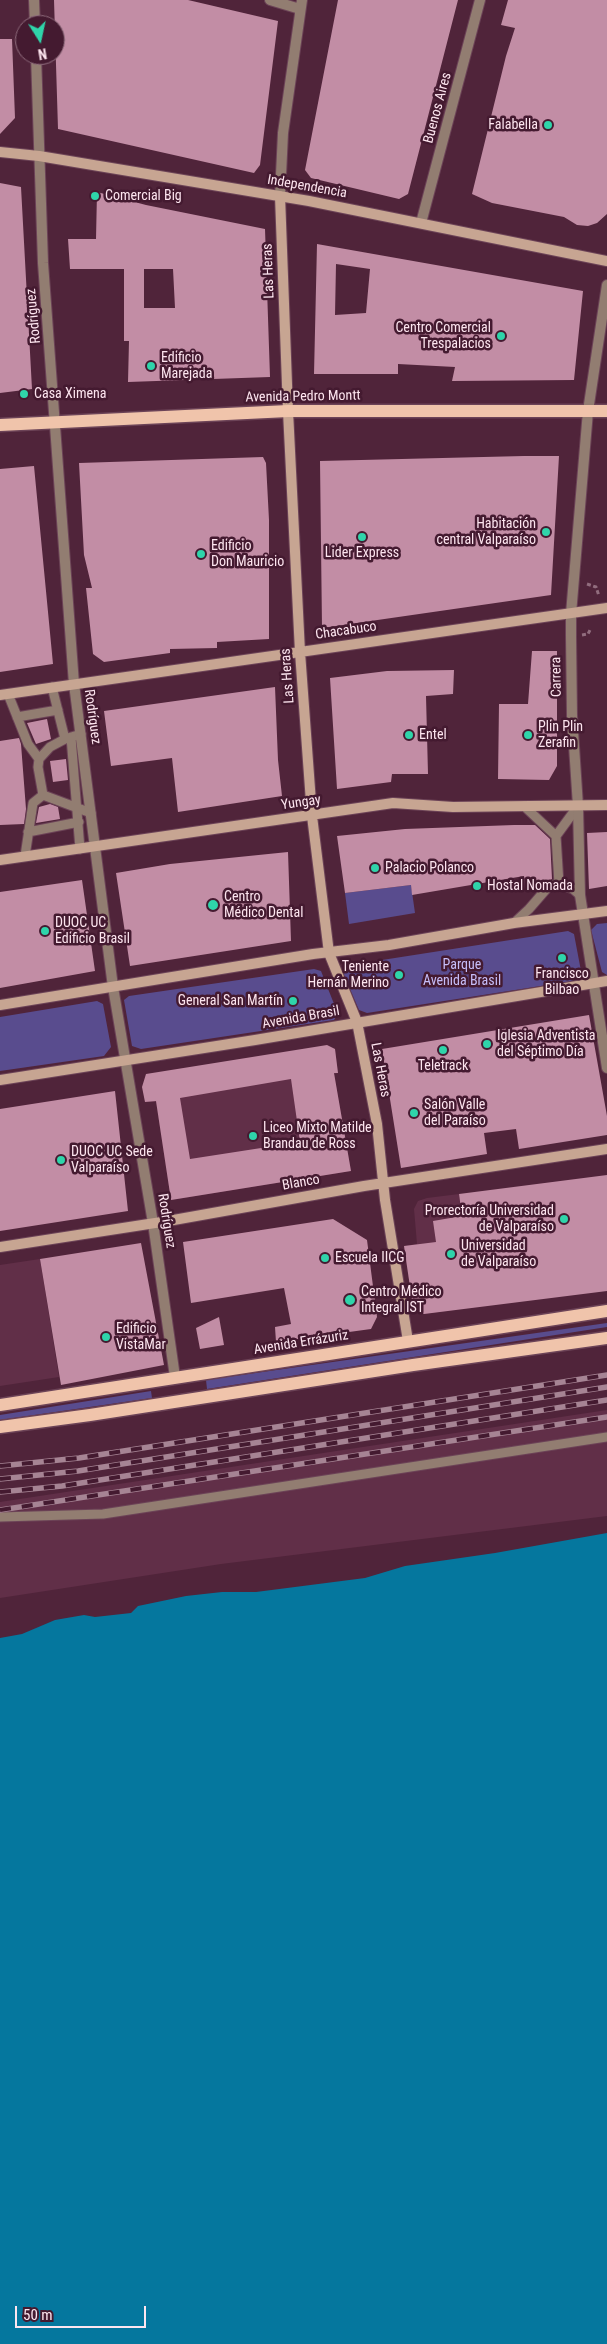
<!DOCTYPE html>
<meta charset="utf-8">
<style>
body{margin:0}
#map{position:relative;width:607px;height:2344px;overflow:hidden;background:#50243a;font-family:"Roboto Condensed",sans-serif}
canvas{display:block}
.north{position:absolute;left:15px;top:15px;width:50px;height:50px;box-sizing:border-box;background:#441a30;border:1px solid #8e6b7c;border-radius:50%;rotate:170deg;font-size:14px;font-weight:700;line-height:20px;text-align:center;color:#fde5ef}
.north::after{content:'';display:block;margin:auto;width:18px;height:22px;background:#2fd4aa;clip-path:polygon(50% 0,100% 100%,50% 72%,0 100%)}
.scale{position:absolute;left:15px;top:2306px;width:131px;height:22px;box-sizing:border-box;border:2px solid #fde5ef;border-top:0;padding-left:6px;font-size:15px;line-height:18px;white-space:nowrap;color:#fde5ef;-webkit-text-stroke:4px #441a30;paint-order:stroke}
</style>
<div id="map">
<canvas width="607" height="2344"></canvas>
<div class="north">N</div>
<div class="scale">50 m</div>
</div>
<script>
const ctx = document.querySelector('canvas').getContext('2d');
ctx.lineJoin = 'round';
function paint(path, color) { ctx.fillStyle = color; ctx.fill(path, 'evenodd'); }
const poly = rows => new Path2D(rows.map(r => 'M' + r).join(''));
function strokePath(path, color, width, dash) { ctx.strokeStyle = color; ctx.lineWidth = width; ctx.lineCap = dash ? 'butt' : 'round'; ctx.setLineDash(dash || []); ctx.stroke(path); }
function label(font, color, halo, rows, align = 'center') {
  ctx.font = font + ' "Roboto Condensed",sans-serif'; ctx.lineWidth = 5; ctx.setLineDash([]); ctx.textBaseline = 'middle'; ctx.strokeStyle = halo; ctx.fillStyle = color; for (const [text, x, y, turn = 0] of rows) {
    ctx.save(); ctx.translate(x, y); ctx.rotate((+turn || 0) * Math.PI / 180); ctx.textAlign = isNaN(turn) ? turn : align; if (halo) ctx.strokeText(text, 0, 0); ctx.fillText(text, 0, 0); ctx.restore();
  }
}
paint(poly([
 [335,1049,338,1073,334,1074,351,1171,171,1200,156,1102,145,1102],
 [459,1194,461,1209,504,1303,424,1314,413,1307,404,1246,417,1244,414,1209,418,1201,427,1198],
 [40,1259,59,1377,0,1386,0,1265],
 [607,1410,607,1516,221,1564,0,1598,0,1502]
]), '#612f48');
paint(poly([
 [411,885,415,913,349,924,345,893],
 [607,923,607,975,602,972,591,930,597,924],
 [568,931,574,934,581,971,573,981,367,1013,359,1010,344,975,345,969,350,965],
 [314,969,321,971,338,1014,334,1020,141,1049,132,1046,124,1000,129,996],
 [97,1001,103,1004,111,1047,104,1056,0,1071,0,1017],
 [607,1323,607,1327,207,1389,206,1380],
 [151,1391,152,1398,0,1420,0,1415]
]), '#594c8e');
paint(poly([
 [607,1533,607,2344,0,2344,0,1638,22,1634,55,1620,84,1615,95,1617,131,1613,138,1606,186,1596,222,1592,256,1592,365,1578,405,1566,495,1553]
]), '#05779e');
paint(poly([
 [54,0,188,0,278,21,260,165,254,173,58,129],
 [338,0,458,0,408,194,399,199,311,178,305,170],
 [508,0,607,0,607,214,597,223,588,226,577,225,564,217,492,203,472,194,506,56,515,28,501,25],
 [0,39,12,39,15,118,0,134],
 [0,183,21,187,32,389,0,393],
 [97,192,146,205,265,229,270,377,128,382,129,341,124,341,124,269,70,269,68,239,96,239],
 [144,269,173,269,175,308,144,308],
 [317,244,583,291,574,380,452,381,455,367,398,364,398,374,314,374],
 [336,264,370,269,366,313,335,315],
 [524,456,559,456,551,595,322,628,320,461],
 [263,457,266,463,269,520,269,639,217,642,217,648,170,649,170,653,104,662,93,654,86,588,92,588,84,555,79,463],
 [34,466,53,664,0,672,0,469],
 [532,651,557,651,557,766,549,780,498,779,499,704,528,704],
 [454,670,453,694,426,696,428,774,392,774,391,782,337,789,330,678,387,671],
 [275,687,278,760,282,796,178,812,172,758,111,766,104,711],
 [47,719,51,739,36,744,27,723],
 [19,738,21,744,26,809,24,824,0,825,0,741],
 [66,759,68,780,53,782,50,761],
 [50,804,58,807,60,819,36,823,39,807],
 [514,825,535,825,550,839,552,879,545,882,539,888,525,890,524,876,412,895,411,885,345,893,337,836,405,829],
 [607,832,607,886,589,889,587,833],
 [288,852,291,941,130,966,116,873,170,864],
 [82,880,95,971,0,988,0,892],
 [589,1015,607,1116,607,1135,519,1149,516,1129,484,1133,487,1154,401,1168,382,1049],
 [327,1045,335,1049,338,1073,334,1073,351,1171,171,1200,156,1101,145,1102,142,1087,146,1074],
 [291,1079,300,1142,190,1159,180,1098],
 [115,1091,128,1211,0,1231,0,1109],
 [607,1175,607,1291,424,1314,413,1307,404,1246,436,1242,433,1221,462,1216,459,1194],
 [333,1219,367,1240,377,1317,371,1329,276,1342,275,1327,291,1324,284,1288,191,1303,183,1242],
 [141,1243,164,1365,61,1385,40,1259],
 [219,1317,224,1345,200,1349,196,1328]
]), '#c28da5');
const lane = poly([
 [52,687,65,739],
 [8,694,28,744,39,759],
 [17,717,58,710],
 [81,734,65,739,50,747,39,759,38,767,43,795,91,813],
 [71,737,80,849],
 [524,806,556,836],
 [28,832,79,822],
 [25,856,33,803,43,795],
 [559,884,556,836,578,806],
 [514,923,529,909,549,886,559,884,573,889,580,895],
 [0,1517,103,1514,607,1437]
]);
const street = poly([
 [34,0,35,25],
 [270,0,300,9],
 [36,55,43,263,74,684,113,987,153,1223,175,1377],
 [280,196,283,133,302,0],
 [421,223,480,0],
 [607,285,588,411,571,614,571,636,572,716,578,806,580,895,607,1068]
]);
const secondary = poly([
 [0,152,39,156,309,201,607,261],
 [280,196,288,411,300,652,312,816,329,953,357,1022,377,1124,385,1200,408,1341],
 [0,695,607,608],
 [0,860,393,803,453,807,607,805],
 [0,1005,313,954,389,945,514,923,607,911],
 [0,1080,255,1040,607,981],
 [0,1247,168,1221,364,1186,607,1149]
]);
const primary = poly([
 [0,425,288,411,607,411],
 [0,1405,607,1311],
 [0,1427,90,1415,413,1365,607,1338]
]);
strokePath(lane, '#6c4357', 11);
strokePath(street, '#6c4357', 12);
strokePath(secondary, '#6c4357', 12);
strokePath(primary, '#6c4357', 15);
strokePath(poly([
 [587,584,596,587,599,596],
 [582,635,588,634,591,628]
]), '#916d7e', 3, [4, 2.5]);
strokePath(lane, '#927d71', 9);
strokePath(street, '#927d71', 10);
strokePath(secondary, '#c7a592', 10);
strokePath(primary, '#f0c4ab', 12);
const rail = poly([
 [0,1466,79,1458,607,1375],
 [0,1479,78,1471,607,1387],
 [0,1492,62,1486,607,1400],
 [0,1510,607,1417]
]);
strokePath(rail, '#a68494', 5.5);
strokePath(rail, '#441a30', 4, [11]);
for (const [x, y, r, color] of [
 [548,125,5,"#2fd4aa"],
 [95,196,5,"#2fd4aa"],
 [501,336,5,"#2fd4aa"],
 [151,366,5,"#2fd4aa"],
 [24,394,5,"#2fd4aa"],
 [546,532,5,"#2fd4aa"],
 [362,537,5,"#2fd4aa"],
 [201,554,5,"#2fd4aa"],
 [409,735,5,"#2fd4aa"],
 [528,735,5,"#2fd4aa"],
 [375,868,5,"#2fd4aa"],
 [477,886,5,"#2fd4aa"],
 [213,905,6,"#2fd4aa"],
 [45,931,5,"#2fd4aa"],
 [562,958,5,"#2fd4aa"],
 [399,975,5,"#2fd4aa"],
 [293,1001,5,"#2fd4aa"],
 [487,1044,5,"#2fd4aa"],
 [443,1050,5,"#2fd4aa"],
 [414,1113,5,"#2fd4aa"],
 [253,1136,5,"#2fd4aa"],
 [61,1160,5,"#2fd4aa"],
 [564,1219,5,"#2fd4aa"],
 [451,1254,5,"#2fd4aa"],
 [325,1258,5,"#2fd4aa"],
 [350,1300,6,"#2fd4aa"],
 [106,1337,5,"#2fd4aa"]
]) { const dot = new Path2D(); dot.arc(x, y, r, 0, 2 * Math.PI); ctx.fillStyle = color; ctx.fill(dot); strokePath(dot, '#441a30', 2); }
label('14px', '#fde5ef', '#441a30', [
 ["Buenos Aires",438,108,-75],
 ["Independencia",307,187,10],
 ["Las Heras",269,271,-92],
 ["Rodríguez",34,316,-95],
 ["Avenida Pedro Montt",303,397,-1],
 ["Chacabuco",346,631,-8],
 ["Las Heras",288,676,-94],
 ["Carrera",557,677,-91],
 ["Rodríguez",92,717,82],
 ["Yungay",301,803,-8],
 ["Avenida Brasil",301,1018,-10],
 ["Las Heras",380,1070,79],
 ["Blanco",301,1183,-10],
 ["Rodríguez",166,1221,81],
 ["Avenida Errázuriz",301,1343,-9]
]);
label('14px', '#fde5ef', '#441a30', [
 ["Falabella",538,125,"right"],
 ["Comercial Big",105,196],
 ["Centro Comercial",491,328,"right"],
 ["Trespalacios",491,344,"right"],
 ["Edificio",161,358],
 ["Marejada",161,374],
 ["Casa Ximena",34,394],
 ["Habitación",536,524,"right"],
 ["central Valparaíso",536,540,"right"],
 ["Edificio",211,546],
 ["Don Mauricio",211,562],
 ["Lider Express",362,553,"center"],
 ["Plin Plin",538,727],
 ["Zerafin",538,743],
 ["Entel",419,735],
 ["Palacio Polanco",385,868],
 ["Hostal Nomada",487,886],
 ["Centro",224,897],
 ["Médico Dental",224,913],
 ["DUOC UC",55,923],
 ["Edificio Brasil",55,939],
 ["Teniente",389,967,"right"],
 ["Hernán Merino",389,983,"right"],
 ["Francisco",562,974,"center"],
 ["Bilbao",562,990,"center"],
 ["General San Martín",283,1001,"right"],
 ["Iglesia Adventista",497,1036],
 ["del Séptimo Día",497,1052],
 ["Teletrack",443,1066,"center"],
 ["Salón Valle",424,1105],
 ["del Paraíso",424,1121],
 ["Liceo Mixto Matilde",263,1128],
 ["Brandau de Ross",263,1144],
 ["DUOC UC Sede",71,1152],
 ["Valparaíso",71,1168],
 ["Prorectoría Universidad",554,1211,"right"],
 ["de Valparaíso",554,1227,"right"],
 ["Universidad",461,1246],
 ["de Valparaíso",461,1262],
 ["Escuela IICG",335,1258],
 ["Centro Médico",361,1292],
 ["Integral IST",361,1308],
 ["Edificio",116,1329],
 ["VistaMar",116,1345]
], 'left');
label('14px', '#c6bef9', '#441a30', [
 ["Parque",462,965],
 ["Avenida Brasil",462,981]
]);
</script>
